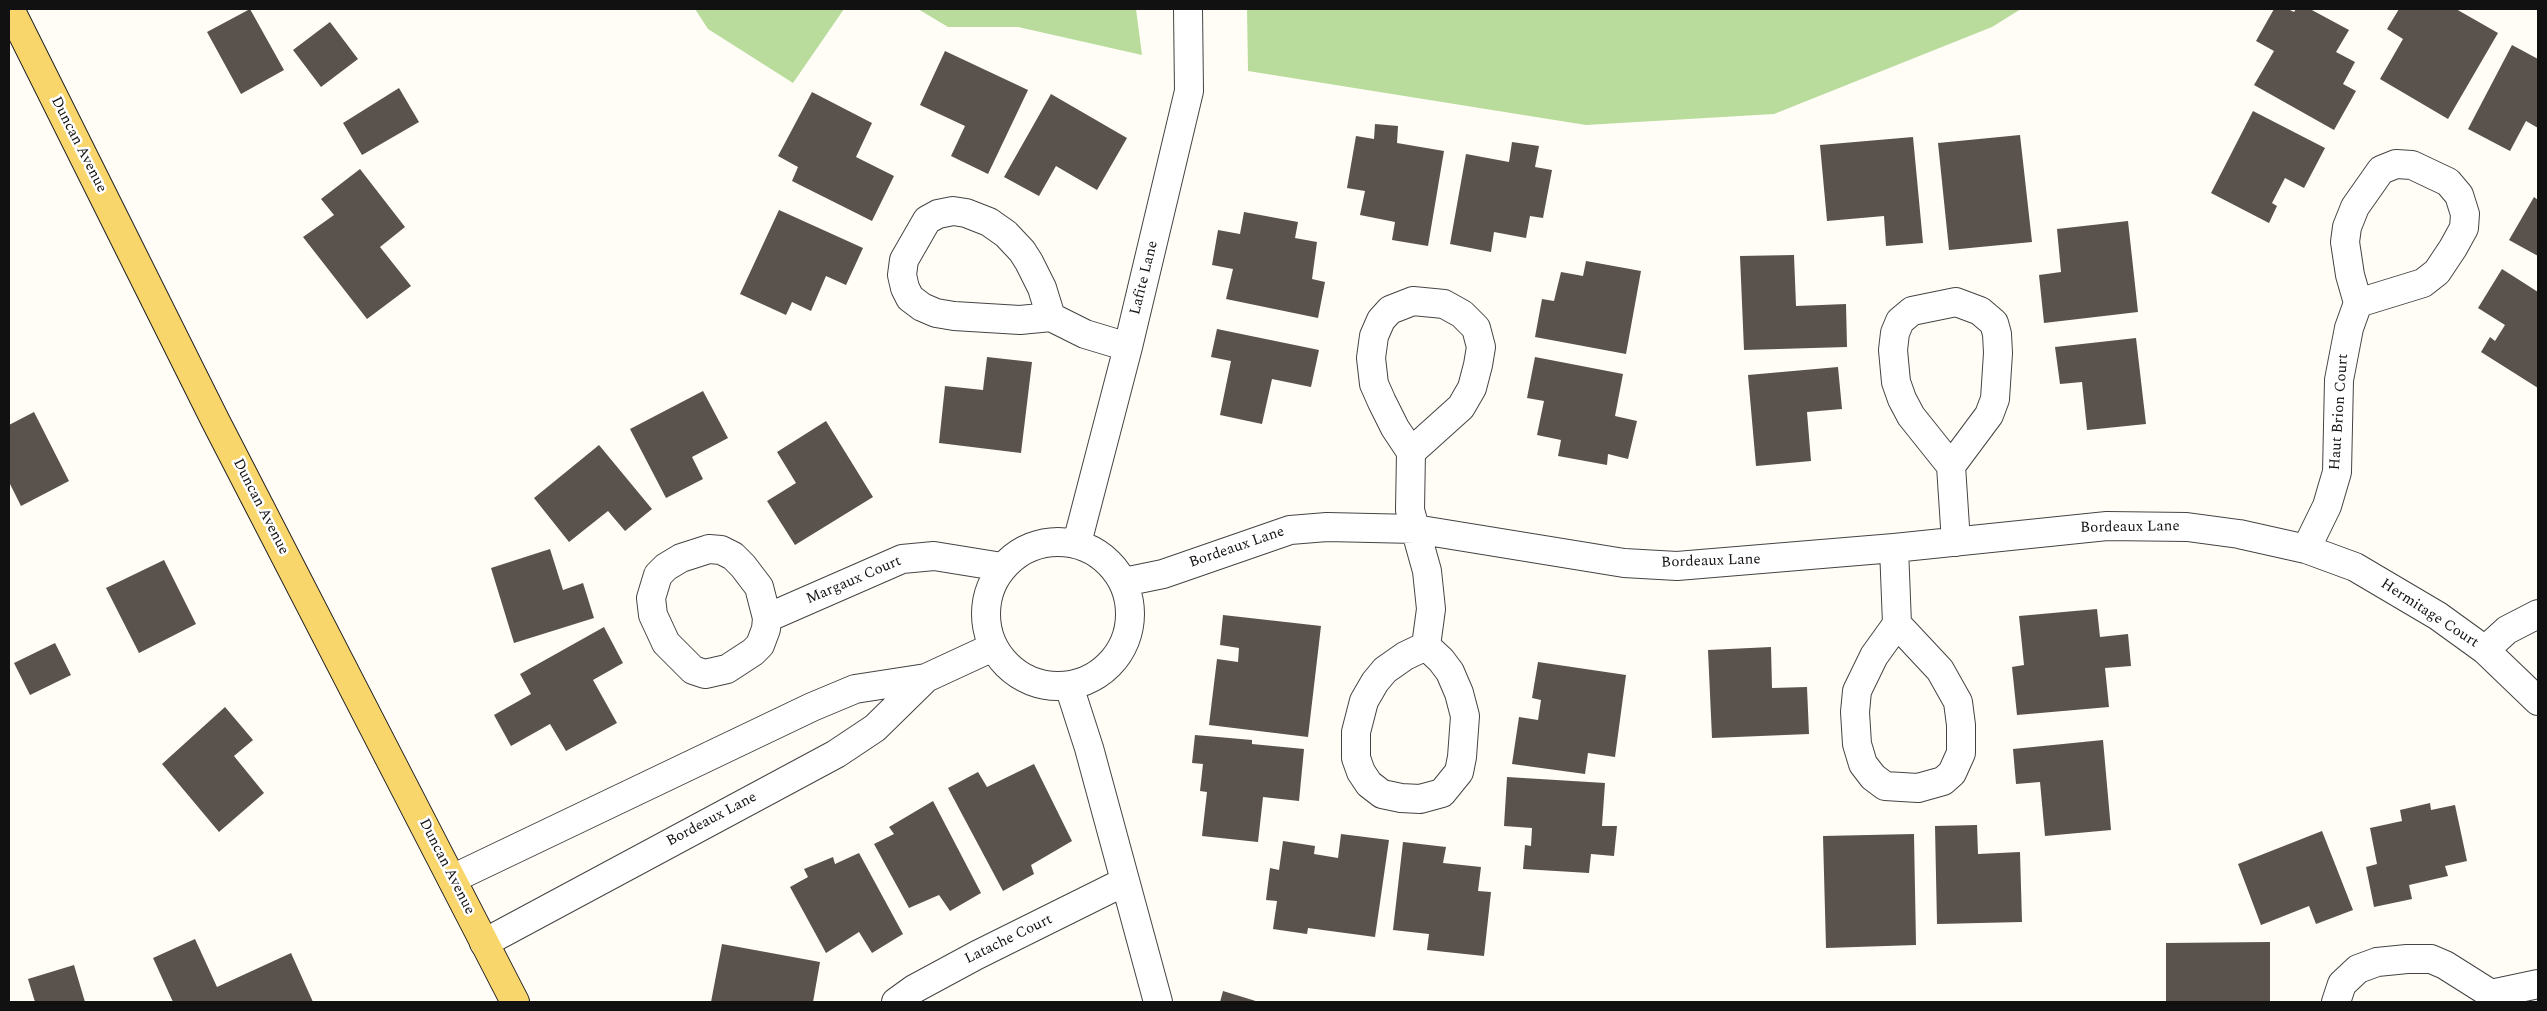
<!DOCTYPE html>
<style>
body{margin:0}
#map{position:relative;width:2547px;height:1011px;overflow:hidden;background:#fffdf5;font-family:Spectral,serif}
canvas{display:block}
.frame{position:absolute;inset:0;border:10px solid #111;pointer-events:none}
</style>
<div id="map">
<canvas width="2547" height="1011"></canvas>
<div class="frame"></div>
</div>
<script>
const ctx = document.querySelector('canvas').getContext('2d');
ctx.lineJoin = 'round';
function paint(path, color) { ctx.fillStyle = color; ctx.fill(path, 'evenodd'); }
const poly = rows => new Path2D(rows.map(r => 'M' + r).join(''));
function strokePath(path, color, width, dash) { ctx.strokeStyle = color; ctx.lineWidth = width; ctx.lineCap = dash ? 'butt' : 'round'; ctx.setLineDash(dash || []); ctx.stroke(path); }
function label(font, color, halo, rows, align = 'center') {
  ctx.font = font + ' Spectral,serif'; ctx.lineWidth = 5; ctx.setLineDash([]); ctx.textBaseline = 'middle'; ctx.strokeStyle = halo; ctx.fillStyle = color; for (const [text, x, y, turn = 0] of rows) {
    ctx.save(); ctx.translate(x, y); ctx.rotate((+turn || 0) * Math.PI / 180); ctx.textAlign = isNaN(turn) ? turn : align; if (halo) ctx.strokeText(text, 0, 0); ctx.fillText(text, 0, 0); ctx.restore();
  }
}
paint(poly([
 [695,9,844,9,793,83,708,29],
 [918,9,1136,9,1142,55,1018,27,948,27],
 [1247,9,2021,9,1992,27,1774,114,1586,125,1248,71]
]), '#b9dc9c');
paint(poly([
 [250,9,284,70,241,94,207,32],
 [2274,9,2288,9,2294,12,2296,9,2310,9,2349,30,2336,52,2355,62,2343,84,2356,91,2334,130,2254,85,2274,51,2256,41],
 [2399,9,2456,9,2498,33,2448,119,2380,79,2403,39,2387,29],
 [330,22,358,59,321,87,293,50],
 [2512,45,2538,59,2538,128,2526,121,2510,151,2468,129],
 [945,51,1028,90,988,174,951,156,965,126,920,105],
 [399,88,419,122,362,155,343,123],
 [812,92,872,123,856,157,894,176,872,221,792,181,798,167,778,156],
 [1051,94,1127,138,1097,190,1056,166,1039,196,1004,177],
 [2253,111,2325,148,2304,188,2285,178,2272,203,2277,206,2269,223,2211,193],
 [1375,124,1398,126,1397,143,1444,151,1428,246,1392,240,1395,222,1360,215,1365,191,1347,188,1356,136,1374,139],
 [2020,135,2032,242,1949,250,1938,143],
 [1913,137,1923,243,1886,246,1884,216,1827,221,1820,145],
 [1512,142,1539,146,1535,167,1552,170,1543,218,1530,216,1526,238,1494,232,1491,252,1450,244,1466,154,1509,162],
 [360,169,405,227,380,247,411,286,367,319,303,237,334,215,321,199],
 [2534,197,2538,200,2538,256,2509,240],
 [779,210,863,248,846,285,826,276,811,311,792,302,786,315,740,294],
 [1244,212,1298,222,1295,238,1317,242,1312,279,1325,282,1318,318,1226,299,1233,269,1212,265,1218,230,1240,234],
 [2128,221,2138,312,2044,323,2039,275,2061,272,2057,229],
 [1794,255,1796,306,1846,304,1847,347,1744,350,1740,256],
 [1586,261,1641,271,1626,354,1535,337,1542,299,1554,301,1561,272,1583,276],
 [2502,269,2538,292,2538,388,2481,352,2490,337,2495,341,2505,325,2478,308],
 [1217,329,1319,350,1311,387,1272,379,1262,424,1220,415,1231,361,1211,357],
 [2136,338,2146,424,2087,430,2082,382,2060,384,2055,347],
 [987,357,1032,362,1021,453,939,443,945,386,983,390],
 [1535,357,1623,374,1615,416,1637,421,1628,459,1608,454,1607,465,1558,456,1561,440,1537,435,1544,401,1527,398],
 [1838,367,1842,409,1807,412,1811,461,1756,466,1748,375],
 [703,391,728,438,692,457,703,479,666,498,630,429],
 [34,412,69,481,21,506,9,482,9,425],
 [826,421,873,497,795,545,767,501,796,483,777,452],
 [599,445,652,509,625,531,608,511,569,542,534,498],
 [550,549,563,590,583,583,594,618,514,643,491,568],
 [164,560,196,624,139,653,106,588],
 [2097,609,2100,637,2128,634,2131,666,2105,668,2109,707,2017,715,2012,667,2024,665,2019,616],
 [1223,615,1321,626,1308,737,1209,725,1217,659,1238,662,1239,648,1220,645],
 [604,627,623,663,593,680,617,723,566,751,550,724,511,746,494,715,531,694,520,674],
 [55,643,71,675,30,695,14,663],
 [1771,647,1772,688,1807,687,1809,734,1712,738,1708,650],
 [1538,662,1626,675,1615,757,1588,753,1585,774,1512,764,1519,717,1538,720,1541,700,1532,698],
 [225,707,253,740,234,756,264,793,219,832,162,764],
 [1195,735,1252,740,1252,744,1304,749,1299,801,1263,797,1258,842,1202,836,1207,792,1200,791,1203,764,1192,763],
 [2103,740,2111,830,2045,836,2040,782,2016,784,2013,749],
 [1034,764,1072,841,1031,865,1034,874,1003,891,948,788,978,772,987,787],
 [1507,777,1605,783,1602,826,1617,826,1614,856,1591,854,1589,873,1523,869,1525,845,1531,846,1532,828,1504,826],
 [933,801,981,893,950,911,939,895,909,908,874,844,894,834,889,827],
 [2430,803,2431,810,2455,805,2467,861,2445,866,2448,876,2409,885,2412,899,2374,907,2366,867,2377,864,2370,828,2402,821,2400,810],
 [1977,825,1978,854,2020,852,2022,922,1937,924,1935,826],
 [2322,831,2353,910,2316,924,2309,906,2261,925,2238,864],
 [1341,834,1389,840,1375,937,1308,928,1307,934,1273,929,1277,901,1266,900,1270,868,1279,870,1283,841,1315,846,1314,854,1338,858],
 [1914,834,1916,945,1826,948,1823,836],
 [1403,842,1446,847,1443,863,1481,867,1478,891,1491,892,1484,956,1427,950,1429,934,1393,930],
 [859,853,903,934,872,953,859,932,826,953,790,887,808,877,804,869,833,857,835,864],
 [195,939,217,987,291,953,313,1002,173,1002,153,958],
 [2270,942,2270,1002,2166,1002,2166,943],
 [722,944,820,962,813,1002,711,1002],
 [74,965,85,1002,35,1002,28,979],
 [1223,991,1259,1002,1220,1002]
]), '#5a524d');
const minor = poly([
 [1051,317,1042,288,1029,262,1022,251,1006,234,989,222,966,213,953,211,938,214,927,220,904,260,902,275,905,288,910,298,922,307,936,313,954,316,1020,320,1051,317,1085,334,1128,347],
 [1411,452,1461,407,1472,388,1478,365,1481,347,1476,328,1462,314,1444,304,1413,301,1390,310,1381,320,1374,336,1371,358,1374,384,1382,402,1395,428,1411,452,1410,510,1427,571,1431,609,1426,646],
 [1951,466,1989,415,1995,399,1998,353,1997,334,1994,323,1980,311,1956,302,1912,311,1900,321,1895,333,1893,350,1896,382,1902,399,1911,416,1951,466,1956,542],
 '986 614a72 72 0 1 1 144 0a72 72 0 1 1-144 0Z',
 [1077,543,1128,347,1189,91,1188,9],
 [1894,548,1897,624,1874,656,1857,691,1855,712,1857,744,1863,764,1873,777,1885,786,1918,788,1943,781,1952,773,1961,753,1961,725,1958,702,1940,670,1897,624],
 [709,549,721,550,733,556,743,566,759,587,767,618,766,629,760,645,753,652,727,669,705,674,693,670,666,643,653,615,651,598,658,575,666,567,681,558,709,549],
 [2306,549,2327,506,2337,472,2339,380,2349,328,2358,303,2350,275,2345,242,2347,227,2355,207,2381,170,2396,164,2412,165,2448,182,2459,195,2465,214,2464,228,2453,248,2437,272,2423,283,2358,303],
 [1124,582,1163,574,1290,530,1327,527,1415,529,1624,563,1677,566,1894,548,2107,526,2187,527,2239,534,2306,549,2355,567,2438,616,2485,650,2538,701],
 [767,618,902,559,934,556,1002,567],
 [1426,646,1441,660,1450,672,1459,693,1465,716,1462,757,1459,772,1442,793,1420,799,1401,798,1382,794,1369,784,1361,772,1356,758,1356,732,1364,701,1375,682,1385,670,1405,656,1426,646],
 [2485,650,2507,630,2538,614],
 [1069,686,1089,748,1158,1002],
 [452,879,812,707,855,689,926,678,993,647],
 [484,943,836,754,875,728,926,678],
 [896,1002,914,989,977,955,1124,882],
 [2336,1002,2342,984,2358,969,2377,962,2407,959,2431,959,2445,965,2491,994,2538,984]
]);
const primary = poly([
 [10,9,215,420,515,1002]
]);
strokePath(minor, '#444', 30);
strokePath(primary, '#222', 30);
strokePath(minor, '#fff', 28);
strokePath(primary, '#f9d66b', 28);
label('15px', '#111', '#fff', [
 ["Duncan Avenue",78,145,63],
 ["Lafite Lane",1145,278,-76],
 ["Haut Brion Court",2340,412,-86],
 ["Duncan Avenue",260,507,63],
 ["Bordeaux Lane",2130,528,-1],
 ["Bordeaux Lane",1237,548,-19],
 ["Bordeaux Lane",1711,562,-2],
 ["Margaux Court",854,581,-23],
 ["Hermitage Court",2429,614,33],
 ["Bordeaux Lane",712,820,-28],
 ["Duncan Avenue",446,867,63],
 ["Latache Court",1009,940,-26]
]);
</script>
